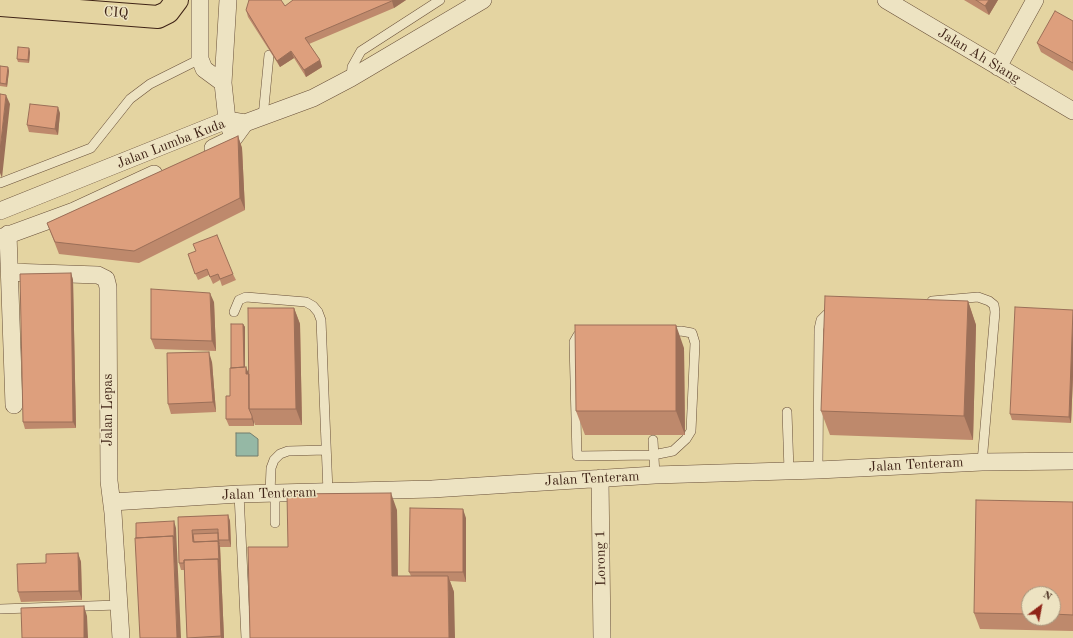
<!DOCTYPE html>
<style>
body{margin:0}
#map{position:relative;width:1073px;height:638px;overflow:hidden;background:#e4d4a1;font-family:"Old Standard TT",serif}
canvas{display:block}
.north{position:absolute;left:1021px;top:586px;width:40px;height:40px;box-sizing:border-box;background:#ede3c2;border:1px solid #a7967d;border-radius:50%;rotate:32deg;font-size:11px;font-weight:700;line-height:16px;text-align:center;color:#3f2316}
.north::after{content:'';display:block;margin:auto;width:14px;height:18px;background:#8f2418;clip-path:polygon(50% 0,100% 100%,50% 72%,0 100%)}
</style>
<div id="map">
<canvas width="1073" height="638"></canvas>
<div class="north">N</div>
</div>
<script>
const ctx = document.querySelector('canvas').getContext('2d');
ctx.lineJoin = 'round';
function paint(path, color) { ctx.fillStyle = color; ctx.fill(path, 'evenodd'); }
const poly = rows => new Path2D(rows.map(r => 'M' + r).join(''));
function strokePath(path, color, width, dash) { ctx.strokeStyle = color; ctx.lineWidth = width; ctx.lineCap = dash ? 'butt' : 'round'; ctx.setLineDash(dash || []); ctx.stroke(path); }
function label(font, color, halo, rows, align = 'center') {
  ctx.font = font + ' "Old Standard TT",serif'; ctx.lineWidth = 3; ctx.setLineDash([]); ctx.textBaseline = 'middle'; ctx.strokeStyle = halo; ctx.fillStyle = color; for (const [text, x, y, turn = 0] of rows) {
    ctx.save(); ctx.translate(x, y); ctx.rotate((+turn || 0) * Math.PI / 180); ctx.textAlign = isNaN(turn) ? turn : align; if (halo) ctx.strokeText(text, 0, 0); ctx.fillText(text, 0, 0); ctx.restore();
  }
}
const water = poly([
 [236,433,250,433,258,439,258,456,236,456,236,433]
]);
paint(water, '#95b8a5');
strokePath(water, '#737c6c', 1);
const service = poly([
 [351,78,352,67,361,51,440,0],
 [263,117,269,55],
 [0,183,91,148,130,99,150,84,200,59],
 [932,301,978,297,989,301,994,305,995,312,982,462],
 [234,312,239,300,246,297,306,302,313,306,318,312,321,320,328,492],
 [681,331,692,333,695,343,691,431,686,439,673,451,653,455,577,456,574,342,578,335,681,331],
 [787,412,789,471],
 [653,440,655,475],
 [818,470,819,329,821,320,827,314,834,311],
 [270,493,271,468,274,460,280,454,288,451,326,450],
 [275,493,275,523],
 [239,494,246,638],
 [0,609,118,605]
]);
const minor = poly([
 [200,0,200,59,204,69,223,83],
 [228,0,223,83,227,120,231,131],
 [886,0,1073,111],
 [998,67,1035,0],
 [245,123,313,98,351,78,483,0],
 [213,148,234,138,245,123],
 [0,211,227,120,245,123],
 [8,234,14,405],
 [0,238,74,211,154,174],
 [10,272,98,275,106,279,108,287,109,481,113,513,121,638],
 [600,478,602,638],
 [112,502,239,494,432,489,655,475,818,470,982,462,1073,461]
]);
const trunk = poly([
 [0,5,158,17,168,12,177,0]
]);
strokePath(service, '#684f39', 10);
strokePath(minor, '#684f39', 18);
strokePath(trunk, '#3f2316', 24);
strokePath(service, '#ede3c2', 9);
strokePath(minor, '#ede3c2', 17);
strokePath(trunk, '#e4d4a1', 22);
paint(poly([
 [293,0,406,0,394,8,309,44,320,60,322,67,306,77,294,58,280,67,248,17,246,10,285,6],
 [964,0,998,0,989,15],
 [1073,21,1073,71,1041,52,1037,43],
 [29,48,30,52,29,63,18,62,17,59],
 [0,66,8,67,9,71,7,87,0,86],
 [60,113,58,135,29,132,27,125],
 [238,136,242,148,245,210,139,263,59,254,47,223],
 [190,261,233,274,236,280,222,286,220,280,213,284,209,275,198,280],
 [71,273,73,280,76,428,25,429,23,422],
 [968,301,976,325,973,440,830,435,821,411],
 [214,302,216,351,155,349,151,339],
 [294,308,300,324,302,425,255,425,254,422,254,426,229,426,226,419,230,396,231,368,243,324,245,327,245,367,249,374],
 [1073,310,1073,376,1071,423,1012,420,1010,414],
 [684,348,685,435,585,435,576,411],
 [212,362,216,412,171,414,168,404],
 [1073,502,1073,631,980,629,974,613],
 [1029,594,1053,594,1053,618,1029,618],
 [397,510,398,576,411,576,409,572,466,518,466,582,450,581,454,592,288,547],
 [228,515,230,521,231,547,220,547,220,546,224,638,187,638,184,570,181,570,179,563,178,517],
 [78,553,81,562,82,600,21,602,18,592,46,563]
]), '#be896c');
paint(poly([
 [394,0,406,0,394,8,392,1],
 [989,0,998,0,989,15,985,6],
 [29,48,30,52,29,63,28,60],
 [291,51,294,58,280,67,277,61],
 [320,60,322,67,306,77,304,70],
 [8,67,9,71,7,87,6,84],
 [6,95,10,104,2,178,0,173,0,151],
 [58,107,60,113,58,135,55,129],
 [238,136,242,148,245,210,240,198],
 [71,273,73,280,76,428,73,422],
 [210,293,214,302,216,351,212,341],
 [968,301,976,325,973,440,964,416],
 [294,308,300,324,302,425,296,409],
 [1073,317,1073,376,1071,423,1069,417],
 [243,324,245,327,245,374,244,371],
 [676,325,684,348,685,435,676,411],
 [209,352,212,362,216,412,213,402],
 [246,367,249,374,246,374],
 [252,416,254,422,254,426,252,419],
 [391,493,397,510,398,592,392,576],
 [463,509,466,518,466,582,463,572],
 [228,515,230,521,231,547,229,540],
 [174,521,176,528,181,638,177,638,173,536],
 [218,541,220,546,224,638,221,638,221,636,218,559],
 [78,553,81,562,82,600,79,591],
 [448,576,454,592,455,638,449,638],
 [84,606,87,616,88,638,84,638]
]), '#9b6f58');
const building = poly([
 [249,0,281,0,285,6,293,0,394,0,305,38,320,60,304,70,291,51,277,61,246,10,249,0],
 [976,0,989,0,985,6,976,0],
 [1055,11,1073,21,1073,63,1037,43,1055,11],
 [18,47,29,48,28,60,17,59,18,47],
 [0,66,8,67,6,84,0,83,0,66],
 [0,94,6,95,0,151,0,94],
 [30,104,58,107,55,129,27,125,30,104],
 [238,136,240,198,134,251,55,242,47,223,238,136],
 [217,235,233,274,220,279,218,274,210,277,207,269,195,274,188,254,196,251,193,244,217,235],
 [71,273,73,422,23,422,20,274,71,273],
 [151,289,210,293,212,341,151,339,151,289],
 [825,296,968,301,964,416,821,411,825,296],
 [1015,307,1073,310,1069,417,1010,414,1015,307],
 [248,308,294,308,296,409,249,409,248,308],
 [231,324,243,324,244,367,231,368,231,324],
 [575,325,676,325,676,411,576,411,575,325],
 [209,352,213,402,168,404,167,353,209,352],
 [246,367,246,374,249,374,249,409,252,416,252,419,226,419,226,396,230,396,230,368,246,367],
 [391,493,392,576,448,576,449,638,250,638,248,547,288,547,287,494,391,493],
 [976,500,1073,502,1073,615,1053,614,1053,594,1029,594,1029,614,974,613,976,500],
 [410,508,463,509,463,572,409,572,410,508],
 [228,515,229,540,218,540,218,529,192,530,193,542,218,541,219,562,218,559,184,560,184,563,179,563,178,517,228,515],
 [174,521,174,539,173,536,136,538,136,523,174,521],
 [218,533,219,544,218,541,194,542,193,534,218,533],
 [173,536,177,638,140,638,135,538,173,536],
 [78,553,79,591,18,592,17,564,46,563,46,554,78,553],
 [218,559,221,636,187,638,184,560,218,559],
 [84,606,84,638,22,638,21,608,84,606]
]);
paint(building, '#dd9f7d');
strokePath(building, '#9b6f58', 1);
label('14px', '#3f2316', '#ede3c2', [
 ["CIQ",116,13,4],
 ["Jalan Ah Siang",979,56,31],
 ["Jalan Lumba Kuda",171,144,-21],
 ["Jalan Lepas",108,410,-90],
 ["Jalan Tenteram",916,465,-3],
 ["Jalan Tenteram",592,479,-3],
 ["Jalan Tenteram",269,494,-2],
 ["Lorong 1",601,558,-91]
]);
</script>
